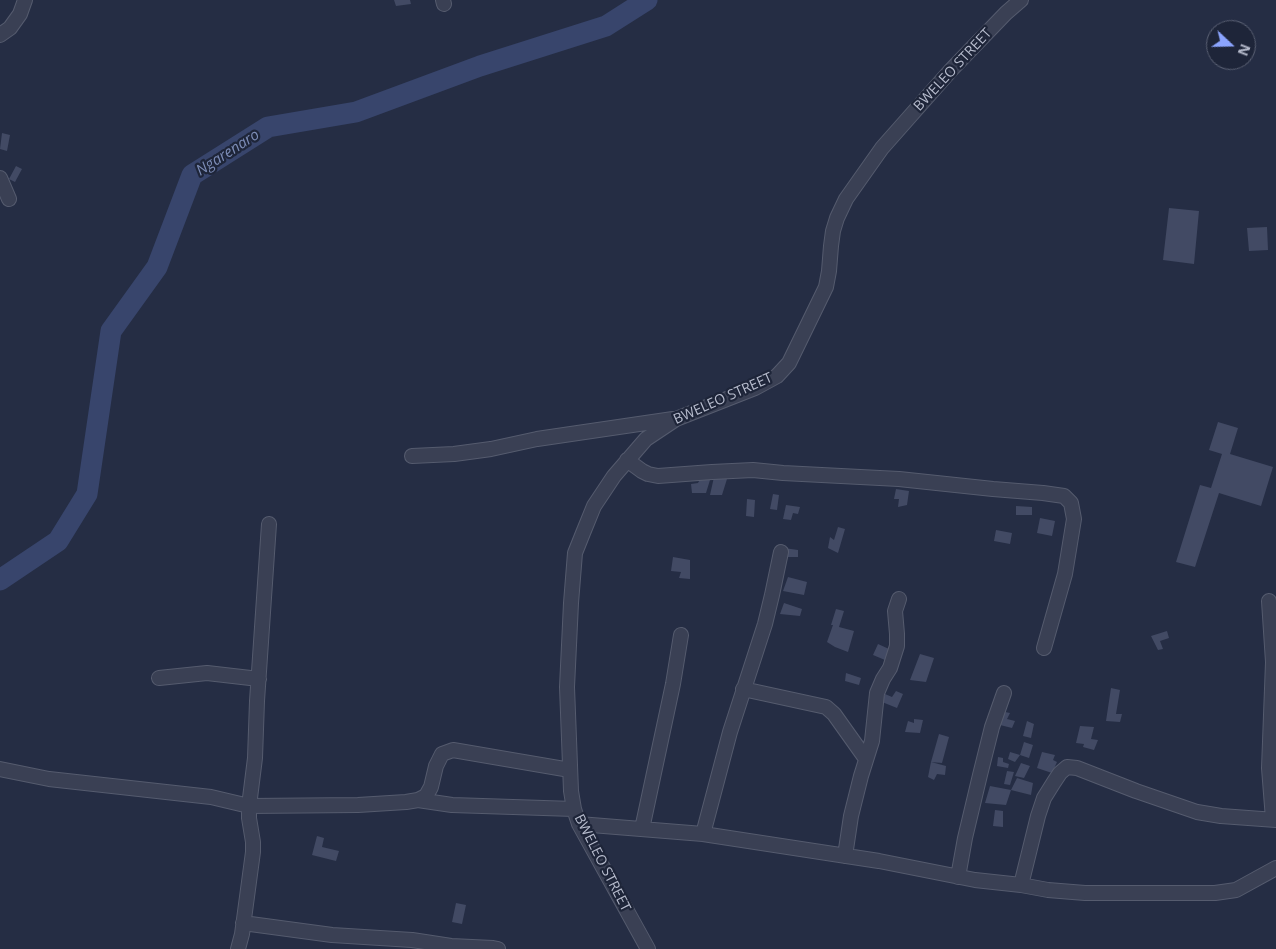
<!DOCTYPE html>
<style>
body{margin:0}
#map{position:relative;width:1276px;height:949px;overflow:hidden;background:#252d44;font-family:"Open Sans",sans-serif}
canvas{display:block}
.north{position:absolute;left:1206px;top:20px;width:50px;height:50px;box-sizing:border-box;background:#1e2539;border:1px solid #5b6174;border-radius:50%;rotate:111deg;font-size:14px;font-weight:700;line-height:20px;text-align:center;color:#b7bccd}
.north::after{content:'';display:block;margin:auto;width:18px;height:22px;background:#8ba4fe;clip-path:polygon(50% 0,100% 100%,50% 72%,0 100%)}
</style>
<div id="map">
<canvas width="1276" height="949"></canvas>
<div class="north">N</div>
</div>
<script>
const ctx = document.querySelector('canvas').getContext('2d');
ctx.lineJoin = 'round';
const poly = rows => new Path2D(rows.map(r => 'M' + r).join(''));
function strokePath(path, color, width, dash) { ctx.strokeStyle = color; ctx.lineWidth = width; ctx.lineCap = dash ? 'butt' : 'round'; ctx.setLineDash(dash || []); ctx.stroke(path); }
function paint(path, color) { ctx.fillStyle = color; ctx.fill(path, 'evenodd'); }
function label(font, color, halo, rows, align = 'center') {
  ctx.font = font + ' "Open Sans",sans-serif'; ctx.lineWidth = 4.5; ctx.setLineDash([]); ctx.textBaseline = 'middle'; ctx.strokeStyle = halo; ctx.fillStyle = color; for (const [text, x, y, turn = 0] of rows) {
    ctx.save(); ctx.translate(x, y); ctx.rotate((+turn || 0) * Math.PI / 180); ctx.textAlign = isNaN(turn) ? turn : align; if (halo) ctx.strokeText(text, 0, 0); ctx.fillText(text, 0, 0); ctx.restore();
  }
}
strokePath(poly([
 [0,580,58,541,87,494,111,331,157,267,192,175,268,127,356,112,480,66,606,26,647,0]
]), '#38456c', 21);
paint(poly([
 [394,0,410,0,411,4,396,6],
 [2,133,10,135,7,151,0,149],
 [16,166,22,169,15,182,9,179],
 [1169,208,1199,211,1194,264,1163,260],
 [1267,227,1268,250,1249,251,1247,228],
 [1218,422,1238,428,1230,454,1273,467,1261,506,1219,493,1195,567,1176,562,1200,485,1211,488,1222,454,1209,450],
 [701,477,710,480,706,493,692,493,691,484,698,483],
 [714,477,727,479,722,495,710,495],
 [896,489,909,491,907,505,898,507,899,499,894,499],
 [773,494,779,495,777,510,770,509],
 [747,499,755,500,754,517,746,516],
 [786,505,800,507,798,514,793,513,791,520,783,519],
 [1016,506,1032,507,1032,515,1016,515],
 [1040,518,1055,521,1052,536,1037,533],
 [838,527,845,529,838,553,828,548,830,537,834,540],
 [996,530,1012,533,1010,544,994,541],
 [784,548,798,550,798,557,780,557],
 [673,557,690,560,690,579,679,578,681,572,671,571],
 [788,577,807,582,804,595,783,591],
 [784,603,802,609,800,616,780,614],
 [836,609,844,611,839,627,854,631,848,652,835,647,827,642,833,625,831,625],
 [1167,631,1169,638,1160,641,1163,649,1158,650,1151,636],
 [878,644,889,649,885,660,873,655],
 [920,654,934,658,926,682,910,680],
 [846,673,861,678,859,685,845,681],
 [1111,688,1120,690,1116,714,1122,714,1120,722,1106,721],
 [896,691,903,694,897,708,882,702,885,694,892,697],
 [1000,711,1010,713,1007,719,1015,721,1012,728,996,724],
 [914,719,923,720,920,733,905,732,908,721,914,723],
 [1027,721,1034,724,1031,738,1023,736],
 [1080,726,1094,727,1091,739,1098,740,1094,750,1083,747,1084,744,1076,743],
 [939,734,949,737,942,763,931,762],
 [1024,742,1033,745,1029,758,1020,755,1015,762,1008,759,1010,752,1020,755],
 [1042,752,1055,755,1053,760,1057,762,1052,773,1037,768],
 [998,757,1003,758,1003,762,1009,764,1008,768,997,766],
 [931,762,946,766,945,775,937,774,934,780,928,777],
 [1021,763,1030,766,1024,778,1015,776],
 [1007,771,1014,772,1010,785,1004,784],
 [1017,778,1033,783,1031,795,1011,790],
 [990,786,1011,790,1006,805,985,803],
 [995,810,1003,811,1003,827,993,826],
 [317,836,324,838,322,847,339,851,336,861,312,855],
 [456,903,466,905,462,924,452,922]
]), '#424a64');
const street = poly([
 [443,0,444,4],
 [0,35,10,28,20,14,25,0],
 [0,178,9,199],
 [412,456,454,454,491,449,537,439,673,419],
 [627,460,642,471,648,474,658,476,712,472,753,470,783,473,899,479,993,489,1043,493,1064,496,1071,503,1074,519,1065,574,1044,648],
 [1269,601,1273,662,1269,768,1273,819],
 [159,678,207,673,259,679],
 [743,689,826,707,834,714,866,759],
 [0,769,49,779,211,797,249,806,358,805,406,802,418,800,426,796,431,787,436,766,442,754,453,750,570,770],
 [418,800,452,805,574,809],
 [579,824,703,834,879,861,975,880,1021,885,1048,890,1085,893,1215,893,1236,890,1276,868],
 [642,829,673,684,681,635],
 [703,834,730,732,765,624,772,595,781,552],
 [845,856,851,816,861,776,872,741,877,693,883,679,890,668,897,646,897,634,895,611,899,599],
 [958,877,965,838,980,775,992,727,1004,693],
 [1021,885,1038,816,1044,798,1054,782,1060,773,1067,767,1077,768,1136,791,1197,812,1221,816,1276,820],
 [243,923,332,935,412,940,451,946,493,948,498,949],
 [238,949,242,934,253,852,253,842,249,818,249,806,255,758,257,701,269,524],
 [648,949,579,824,574,809,571,791,567,687,571,603,575,553,583,533,594,506,614,476,646,439,676,419,755,388,777,376,789,363,826,287,829,271,831,246,833,231,837,218,846,199,882,148,951,70,1006,13,1021,0]
]);
strokePath(street, '#555b6e', 16);
strokePath(street, '#3a4054', 14);
label('14px', '#b7bccd', '#1e2539', [
 ["BWELEO STREET",953,70,-47],
 ["BWELEO STREET",723,399,-24],
 ["BWELEO STREET",602,863,63]
]);
label('italic 15px', '#7c8cb6', '#1e2539', [
 ["Ngarenaro",228,153,-33]
]);
</script>
